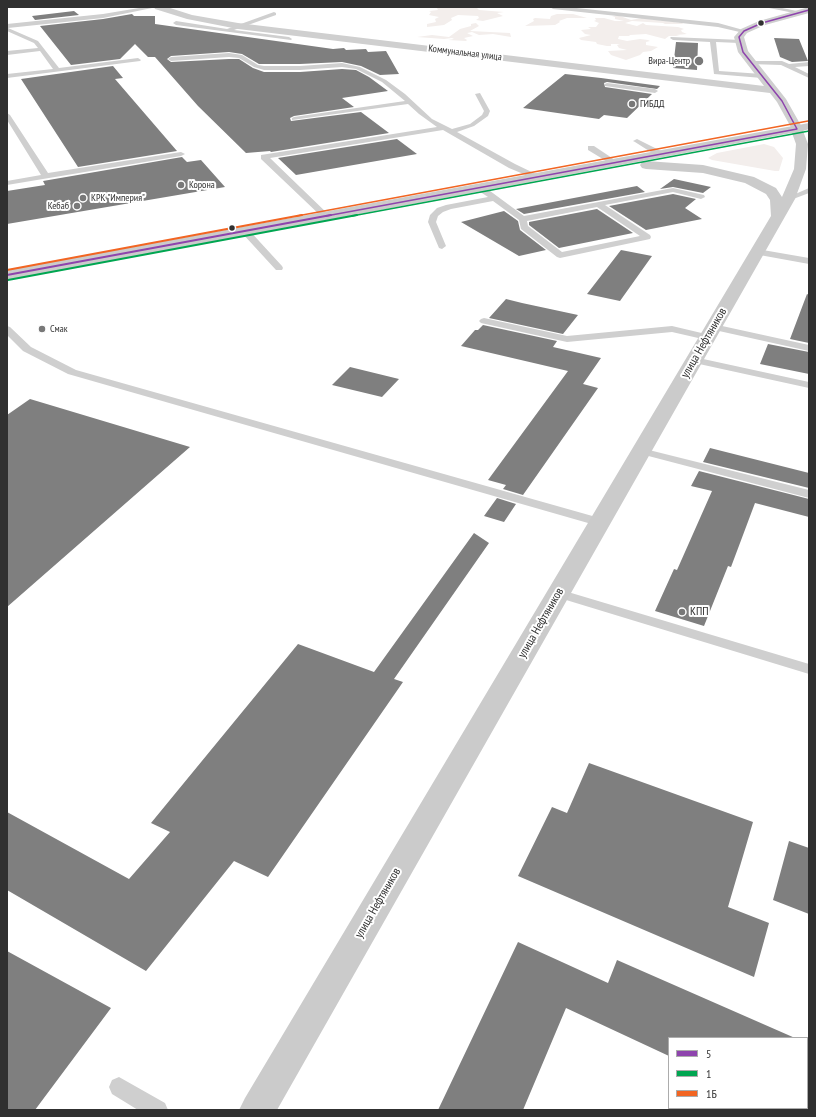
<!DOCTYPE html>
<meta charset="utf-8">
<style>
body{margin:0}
#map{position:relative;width:816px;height:1117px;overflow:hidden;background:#fff;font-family:"PT Sans Narrow",sans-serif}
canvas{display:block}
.frame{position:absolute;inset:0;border:8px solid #303030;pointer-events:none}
.legend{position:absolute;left:668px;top:1037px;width:140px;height:72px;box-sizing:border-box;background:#fff;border:1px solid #acacac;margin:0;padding:5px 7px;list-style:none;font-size:12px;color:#303030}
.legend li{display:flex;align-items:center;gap:8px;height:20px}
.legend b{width:20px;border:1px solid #acacac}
</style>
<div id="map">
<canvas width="816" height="1117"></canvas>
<div class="frame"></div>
<ul class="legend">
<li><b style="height:5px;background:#8e44ad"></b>5</li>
<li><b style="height:5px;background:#00a651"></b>1</li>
<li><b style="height:5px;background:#f26522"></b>1Б</li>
</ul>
</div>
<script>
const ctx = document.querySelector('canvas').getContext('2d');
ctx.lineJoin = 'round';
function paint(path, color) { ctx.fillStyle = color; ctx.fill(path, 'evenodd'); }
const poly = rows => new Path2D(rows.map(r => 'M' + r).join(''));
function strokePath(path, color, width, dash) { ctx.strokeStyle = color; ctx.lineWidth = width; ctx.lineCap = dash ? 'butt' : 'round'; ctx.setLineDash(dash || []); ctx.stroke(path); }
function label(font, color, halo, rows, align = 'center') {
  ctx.font = font + ' "PT Sans Narrow",sans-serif'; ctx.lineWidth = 4; ctx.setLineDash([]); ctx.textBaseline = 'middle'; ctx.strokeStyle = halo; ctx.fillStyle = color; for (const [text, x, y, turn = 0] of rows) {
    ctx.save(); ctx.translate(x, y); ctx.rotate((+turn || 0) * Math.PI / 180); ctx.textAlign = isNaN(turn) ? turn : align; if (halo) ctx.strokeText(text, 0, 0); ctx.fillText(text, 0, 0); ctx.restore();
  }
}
paint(poly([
 [440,7,476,7,479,10,504,12,497,13,503,16,483,21,476,20,479,18,478,16,458,15,451,18,452,20,444,25,427,27,427,24,436,22,435,19,439,17,429,15,431,12,429,11,438,10,437,8],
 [557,14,573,14,587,18,567,18,559,21,560,22,555,25,525,26,534,21,533,19,535,18,550,19,551,16],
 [612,16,620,16,631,20,642,18,682,23,683,24,665,24,663,23,632,21,625,23,637,26,643,23,646,25,678,27,684,29,681,30,682,32,687,34,676,35,680,36,669,36,665,39,646,34,630,35,629,36,619,36,618,39,627,41,640,39,648,40,650,41,646,42,646,45,658,47,651,51,643,52,640,55,626,60,611,55,608,51,627,50,619,48,617,45,620,44,611,44,611,46,607,46,597,44,596,42,581,40,579,38,591,35,585,34,581,30,591,29,588,27,596,27,599,23,594,21,596,20,595,18,604,18,615,21,624,21,615,19,615,17],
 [476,23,479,26,470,31,510,33,511,37,493,34,479,35,472,32,467,33,473,36,464,38,467,40,466,41,448,40,454,39,452,38,444,39,417,37,432,35,449,37,460,29,471,26,471,24],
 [764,144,774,147,783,158,779,171,775,171,712,160,708,158,717,153]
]), '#f3eeec');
paint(poly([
 [74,11,79,15,35,20,32,16],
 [132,14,134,16,155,16,155,24,333,49,344,48,346,50,366,49,368,52,386,51,399,74,380,75,361,66,342,62,300,64,259,64,242,54,229,52,171,56,167,59,171,62,229,59,239,59,253,68,264,72,300,72,342,69,356,70,369,77,388,91,342,98,354,107,294,116,290,118,291,121,361,112,389,133,271,152,270,151,246,153,198,106,155,57,148,57,135,44,120,59,71,65,40,26,103,19],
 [774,38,799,39,808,61,792,62,780,57],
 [676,42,698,43,697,70,673,68],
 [113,66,123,78,115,79,177,151,78,167,21,79],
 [565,74,601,78,660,86,657,89,607,82,604,83,605,87,652,94,627,118,604,115,599,119,523,108],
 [397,139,417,154,296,175,278,158],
 [182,157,187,162,201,160,225,187,7,224,7,191,45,185,43,181],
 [674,179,711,187,703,193,673,187,660,189],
 [637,186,645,192,524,214,516,209],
 [673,194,696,199,685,208,702,219,646,230,609,206],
 [597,209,633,233,559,248,529,225,529,222],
 [504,211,518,221,520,230,546,250,519,256,461,222],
 [621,250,652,256,620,301,587,294],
 [807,294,809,295,809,343,790,339],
 [506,299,522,303,578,315,563,334,489,318],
 [483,325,557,341,553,347,601,358,583,384,598,388,523,495,503,489,506,485,488,480,568,371,461,346,475,330,478,330],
 [768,344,809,352,809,374,760,364],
 [350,367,399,379,382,397,332,385],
 [30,399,190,447,7,607,7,415],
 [710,448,809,473,809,488,703,462],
 [699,471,809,499,809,517,755,503,731,567,728,566,704,626,655,611,674,569,677,570,712,491,691,486],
 [497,498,516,504,504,522,484,516],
 [474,533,489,543,394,679,403,682,268,877,234,861,146,971,7,890,7,812,129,879,170,832,151,823,298,644,374,672],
 [589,763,753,822,728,907,769,923,754,977,518,876,552,807,567,813],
 [789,841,809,848,809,914,773,900],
 [518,942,608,983,617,960,795,1038,669,1038,669,1056,566,1008,523,1110,438,1110],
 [7,951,111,1008,35,1110,7,1110]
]), '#7f7f7f');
paint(poly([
 [145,7,157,7,103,18,8,28,38,41,59,68,138,58,141,60,140,61,7,78,7,74,53,69,40,51,7,55,7,51,38,48,34,43,7,31,7,24,103,14,145,7],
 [550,7,567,7,718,23,747,31,744,33,718,27,553,9,550,7],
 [764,7,777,7,802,12,799,14,764,7],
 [274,12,276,13,276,15,234,30,289,37,292,39,291,40,176,25,173,23,176,21,227,29,274,12],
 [671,37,741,40,742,41,739,43,716,42,719,71,762,74,765,76,762,78,714,74,710,42,673,40,670,38,671,37],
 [229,53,242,55,258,65,264,66,300,66,342,63,360,67,386,80,405,94,432,119,452,129,470,124,482,115,484,111,475,94,480,93,490,111,488,116,474,126,457,132,515,164,540,176,539,178,533,178,509,168,443,130,270,158,330,216,329,218,323,218,261,159,261,155,437,127,419,114,408,104,292,120,292,118,294,117,405,101,382,82,356,69,342,67,300,70,264,70,254,67,239,58,229,57,171,61,168,59,171,57,229,53],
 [751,61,782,61,789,64,809,62,809,66,795,67,809,74,809,78,781,65,749,64,748,63,751,61],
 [607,83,655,89,658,91,655,93,605,86,605,84,607,83],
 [7,113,10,115,48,173,181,152,185,154,181,156,7,185,7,181,41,175,7,120,7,113],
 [637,139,663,152,664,154,660,156,657,156,635,142,633,141,637,139],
 [588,146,594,146,618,162,614,164,611,164,588,150,588,146],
 [476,185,482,185,524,216,673,188,704,195,705,197,701,199,673,192,605,205,650,235,651,237,650,239,560,258,557,257,521,229,519,220,493,201,451,209,443,212,438,216,436,222,446,246,442,249,439,248,428,222,430,215,437,208,446,205,488,197,476,189,476,185],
 [597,207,640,236,562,252,528,226,527,221,597,207],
 [809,188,809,193,788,201,784,199,809,188],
 [245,228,248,229,282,266,283,268,282,270,276,270,242,233,241,231,245,228],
 [757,249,809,258,809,264,754,254,753,252,754,250,757,249],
 [484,318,567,336,672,326,710,335,712,337,707,340,672,332,567,342,481,323,479,321,481,319,484,318],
 [713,324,809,345,809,351,710,329,708,327,713,324],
 [7,326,10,327,31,347,76,370,603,519,605,522,603,525,599,526,595,525,68,374,23,351,7,335,7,326],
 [694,357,809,382,809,388,690,362,689,360,690,358,694,357],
 [641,448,809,490,809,498,637,453,635,451,637,449,641,448],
 [558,589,809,664,809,674,553,596,551,593,553,590,558,589],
 [119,1077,165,1103,168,1110,138,1110,112,1094,109,1087,112,1080,119,1077]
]), '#cfcfcf');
paint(poly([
 [154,7,167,7,192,15,238,23,764,86,738,52,734,37,741,29,759,21,809,7,809,13,765,25,747,33,744,37,748,51,786,99,803,129,801,131,797,133,793,131,777,102,770,93,238,29,187,19,155,9,154,7]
]), '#cfcfcf');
paint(poly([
 [809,123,809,129,803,131,808,144,806,169,795,199,277,1110,239,1110,245,1098,771,216,770,200,766,194,745,183,703,173,646,169,642,168,640,165,642,162,646,161,703,165,754,177,776,188,782,197,794,169,796,144,792,133,7,280,7,270,809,123]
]), '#cbcbcb');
strokePath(poly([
 [326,216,797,129,782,101,743,52,739,37,744,31,762,23,809,10]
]), '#8e44ad', 1.5);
strokePath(poly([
 [7,275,331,215]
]), '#8e44ad', 2);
strokePath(poly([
 [352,216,809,131]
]), '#00a651', 1.5);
strokePath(poly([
 [8,280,357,215]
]), '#00a651', 2);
strokePath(poly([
 [297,216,808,121]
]), '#f26522', 1.5);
strokePath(poly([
 [7,270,302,215]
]), '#f26522', 2);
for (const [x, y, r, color] of [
 [761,23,3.5,"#303030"],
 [699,61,5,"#787878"],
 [632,104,4,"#787878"],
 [181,185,4,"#787878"],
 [83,198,4,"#787878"],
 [77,206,4,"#787878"],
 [232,228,3.5,"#303030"],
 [42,329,4,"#787878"],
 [682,612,4,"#787878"]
]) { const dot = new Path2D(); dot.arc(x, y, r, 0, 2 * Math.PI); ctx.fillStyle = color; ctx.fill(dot); strokePath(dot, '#fff', 1.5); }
label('10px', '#303030', '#fff', [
 ["Коммунальная улица",465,53,7]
]);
label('10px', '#303030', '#fff', [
 ["Вира-Центр",690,61,"right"],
 ["ГИБДД",640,104],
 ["Корона",189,185],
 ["КРК \"Империя\"",91,198],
 ["Кебаб",69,206,"right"],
 ["Смак",50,329]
], 'left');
label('12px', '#303030', '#fff', [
 ["улица Нефтяников",704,343,-60],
 ["улица Нефтяников",541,623,-60],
 ["улица Нефтяников",378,903,-60]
]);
label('12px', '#303030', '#fff', [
 ["КПП",690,612]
], 'left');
</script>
